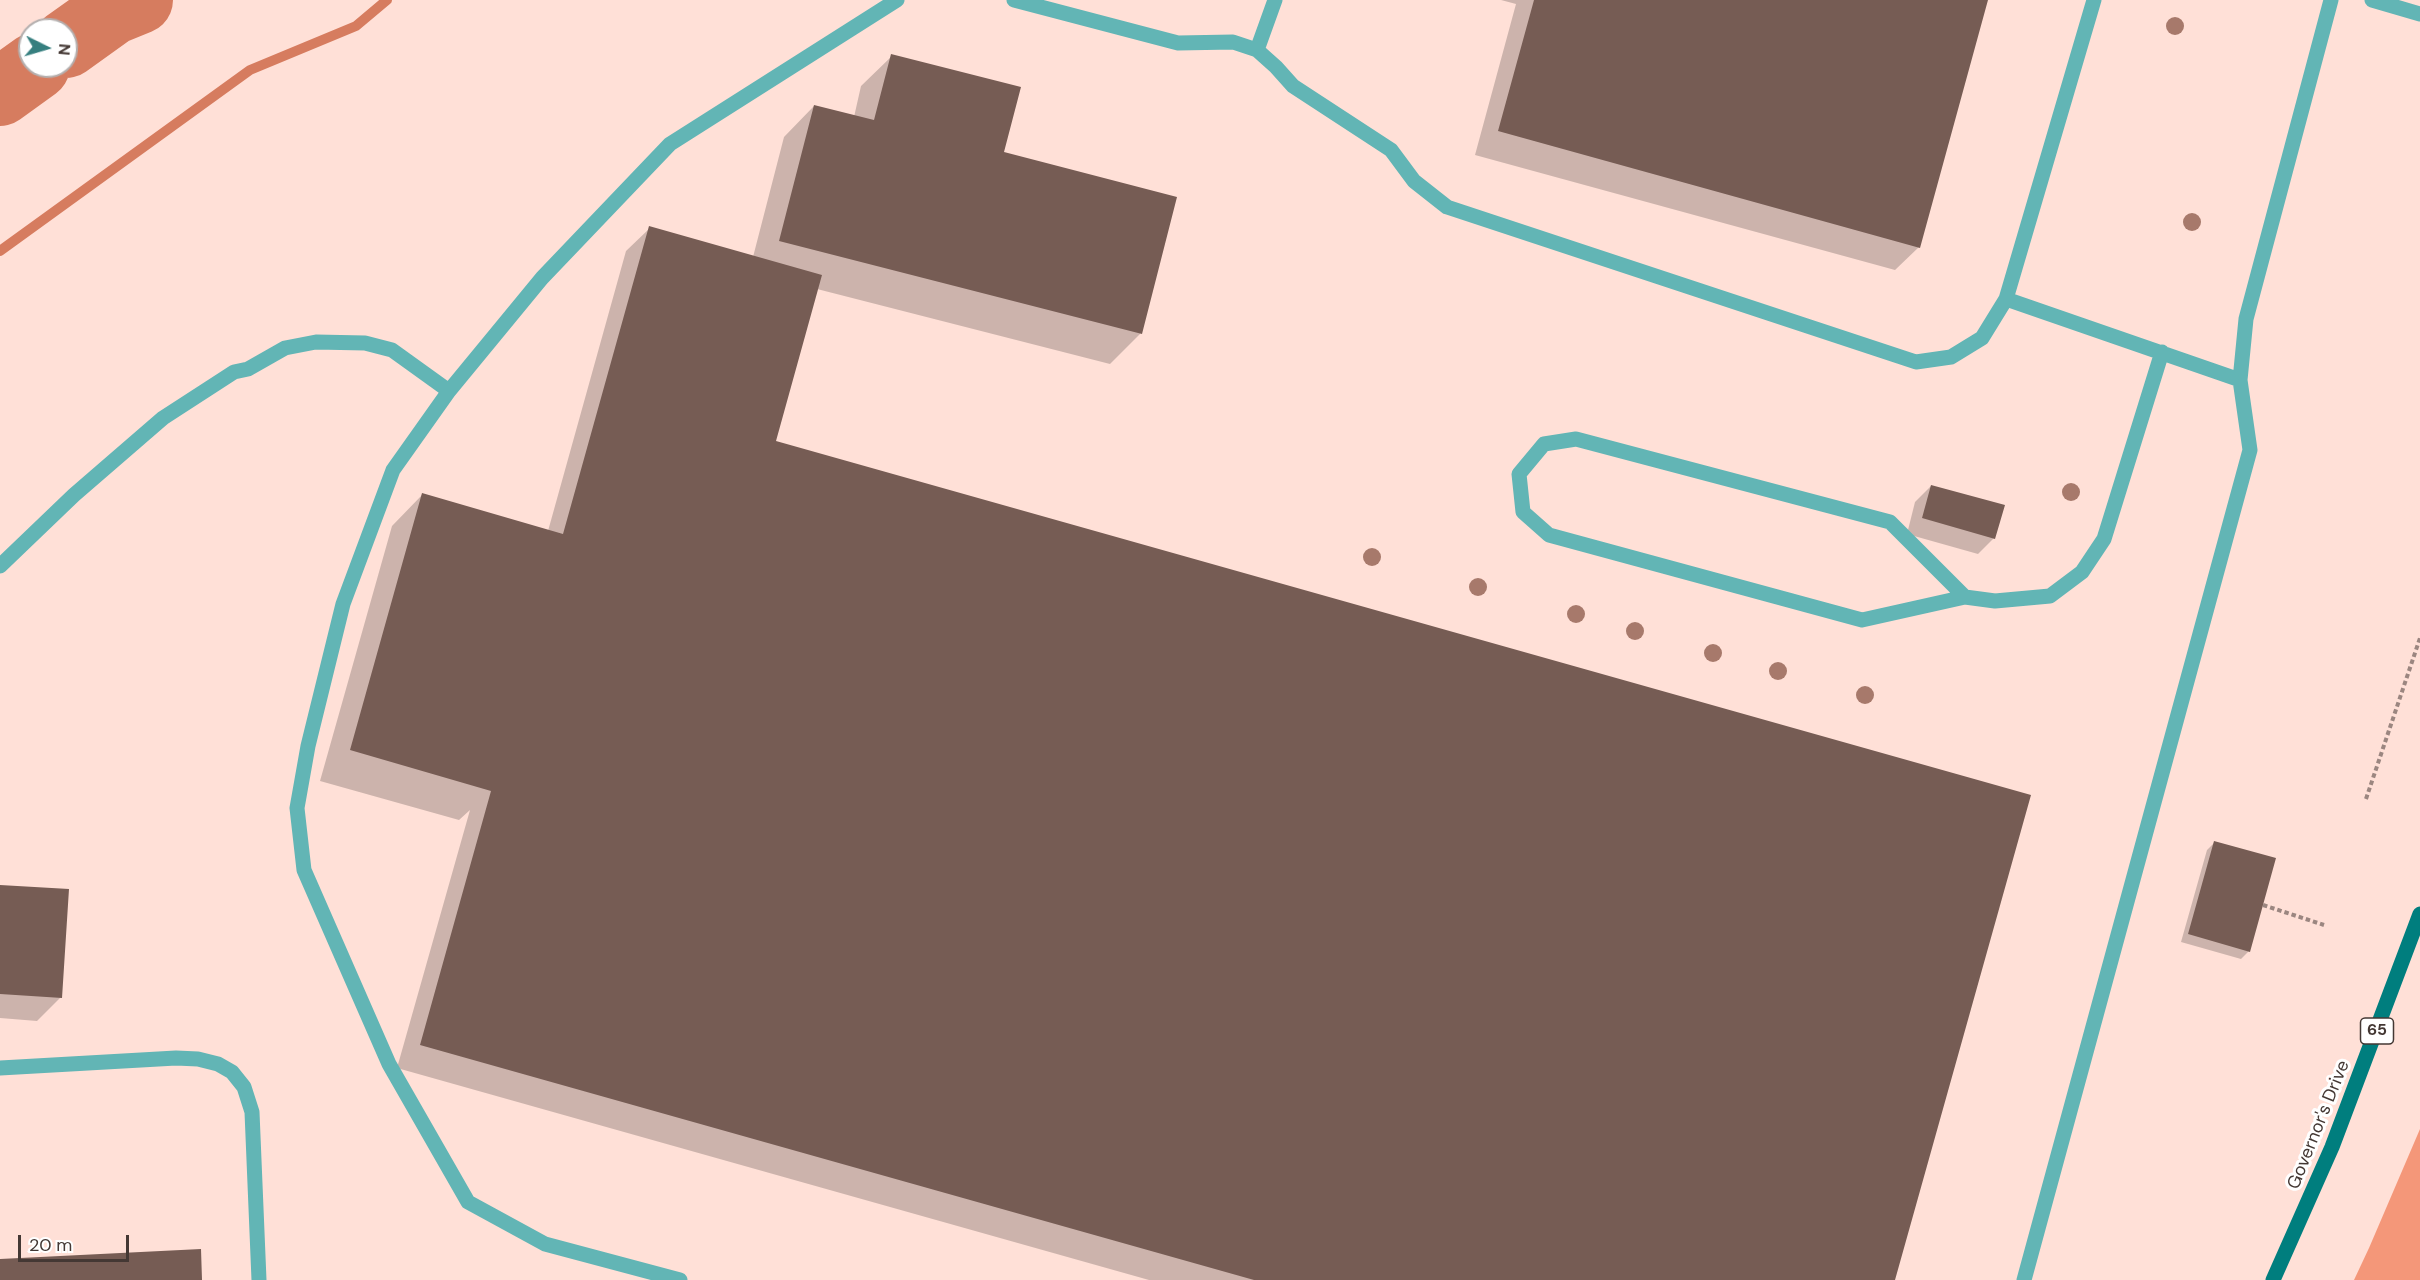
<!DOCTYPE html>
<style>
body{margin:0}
#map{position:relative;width:2420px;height:1280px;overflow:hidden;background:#ffe0d7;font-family:"DM Sans",sans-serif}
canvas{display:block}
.north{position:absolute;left:18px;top:18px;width:60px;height:60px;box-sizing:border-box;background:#fff;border:2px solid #b4afae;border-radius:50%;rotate:95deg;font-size:16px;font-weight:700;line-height:24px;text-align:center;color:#443834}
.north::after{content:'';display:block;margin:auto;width:21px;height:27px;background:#367f7f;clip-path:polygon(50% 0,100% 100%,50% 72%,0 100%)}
.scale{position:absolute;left:18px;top:1235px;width:111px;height:27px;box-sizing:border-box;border:3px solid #443834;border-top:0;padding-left:8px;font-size:18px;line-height:21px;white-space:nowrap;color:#443834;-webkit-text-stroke:4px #fff;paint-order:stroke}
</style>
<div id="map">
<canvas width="2420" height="1280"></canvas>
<div class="north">N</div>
<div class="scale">20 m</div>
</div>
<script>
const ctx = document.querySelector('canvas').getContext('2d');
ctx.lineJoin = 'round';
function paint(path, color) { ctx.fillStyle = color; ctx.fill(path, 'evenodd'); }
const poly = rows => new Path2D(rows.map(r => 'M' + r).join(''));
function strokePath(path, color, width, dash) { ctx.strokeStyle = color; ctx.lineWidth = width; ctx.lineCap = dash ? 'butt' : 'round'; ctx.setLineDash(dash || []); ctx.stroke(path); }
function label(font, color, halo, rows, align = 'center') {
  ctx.font = font + ' "DM Sans",sans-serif'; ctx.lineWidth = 6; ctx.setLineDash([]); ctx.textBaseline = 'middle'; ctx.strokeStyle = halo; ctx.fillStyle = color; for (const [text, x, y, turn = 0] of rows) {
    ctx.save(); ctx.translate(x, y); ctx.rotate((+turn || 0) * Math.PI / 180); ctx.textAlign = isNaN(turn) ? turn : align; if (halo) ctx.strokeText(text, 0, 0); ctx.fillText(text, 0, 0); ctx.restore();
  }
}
paint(poly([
 [2420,1129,2420,1280,2354,1280,2369,1248]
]), '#f49779');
paint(poly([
 [1501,0,1987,0,1919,247,1895,270,1475,155,1516,4],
 [892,56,1002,153,1175,198,1140,334,1110,364,817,289,774,442,1894,1280,1149,1280,397,1068,470,810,459,820,320,781,392,526,422,495,548,531,626,251,650,228,753,257,784,137,814,106,854,117,861,86],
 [1931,486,1994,538,1978,554,1907,534,1915,502],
 [2214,843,2249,951,2241,959,2181,942,2207,850],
 [0,887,61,997,37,1021,0,1018]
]), '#0003');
strokePath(poly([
 [0,251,250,70,356,26,387,0]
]), '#d67c5f', 10);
strokePath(poly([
 [66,44,112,11,139,0],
 [0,92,36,66]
]), '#d67c5f', 68);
paint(poly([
 [1534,0,1988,0,1920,248,1498,131],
 [891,54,1021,87,1004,152,1177,197,1142,334,779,241,814,105,874,120],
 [649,226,822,275,776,441,2031,795,1895,1280,1254,1280,420,1045,491,791,350,750,422,493,563,534],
 [1931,485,2005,505,1995,539,1922,518],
 [2214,841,2276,858,2250,952,2188,934],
 [0,885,69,889,62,998,0,994],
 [201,1249,202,1280,0,1280,0,1259]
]), '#765c54');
strokePath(poly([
 [2366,799,2420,638],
 [2263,905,2324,925]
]), '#9b8680', 4, [4.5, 3]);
strokePath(poly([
 [1014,0,1178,43,1233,42,1257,50],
 [1275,0,1257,50,1276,67,1293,86,1391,150,1414,181,1447,207,1916,362,1951,357,1982,338,2006,299],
 [2094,0,2006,299,2240,380],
 [2372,0,2420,14],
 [0,566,74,495,163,418,234,372,248,369,285,348,316,342,365,343,392,350,449,391],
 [1965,597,1890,522,1576,439,1544,444,1519,474,1523,512,1549,535,1862,620,1965,597,1995,601,2050,596,2082,572,2104,539,2162,352],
 [0,1068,176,1058,198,1059,218,1064,232,1072,244,1087,252,1112,259,1280],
 [680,1280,545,1244,468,1202,389,1064,304,870,297,808,308,746,343,604,393,470,449,391,542,278,670,144,897,0],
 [2024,1280,2250,450,2240,380,2246,319,2331,0]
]), '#62b5b5', 15);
strokePath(poly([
 [2273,1280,2332,1147,2420,914]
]), '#007e7e', 15);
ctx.fillStyle = '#a7796b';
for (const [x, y] of [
 [2175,26],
 [2192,222],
 [2071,492],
 [1372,557],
 [1478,587],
 [1576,614],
 [1635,631],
 [1713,653],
 [1778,671],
 [1865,695]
]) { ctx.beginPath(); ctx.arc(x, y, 9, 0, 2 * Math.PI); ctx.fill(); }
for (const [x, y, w] of [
 [2377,1031,33]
]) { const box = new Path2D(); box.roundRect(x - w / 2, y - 13, w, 26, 4.5); ctx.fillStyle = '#fff'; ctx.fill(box); strokePath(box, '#443834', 1.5); }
label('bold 16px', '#443834', null, [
 ["65",2377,1031]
]);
label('18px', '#443834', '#fff', [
 ["Governor's Drive",2319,1125,-68]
]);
</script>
